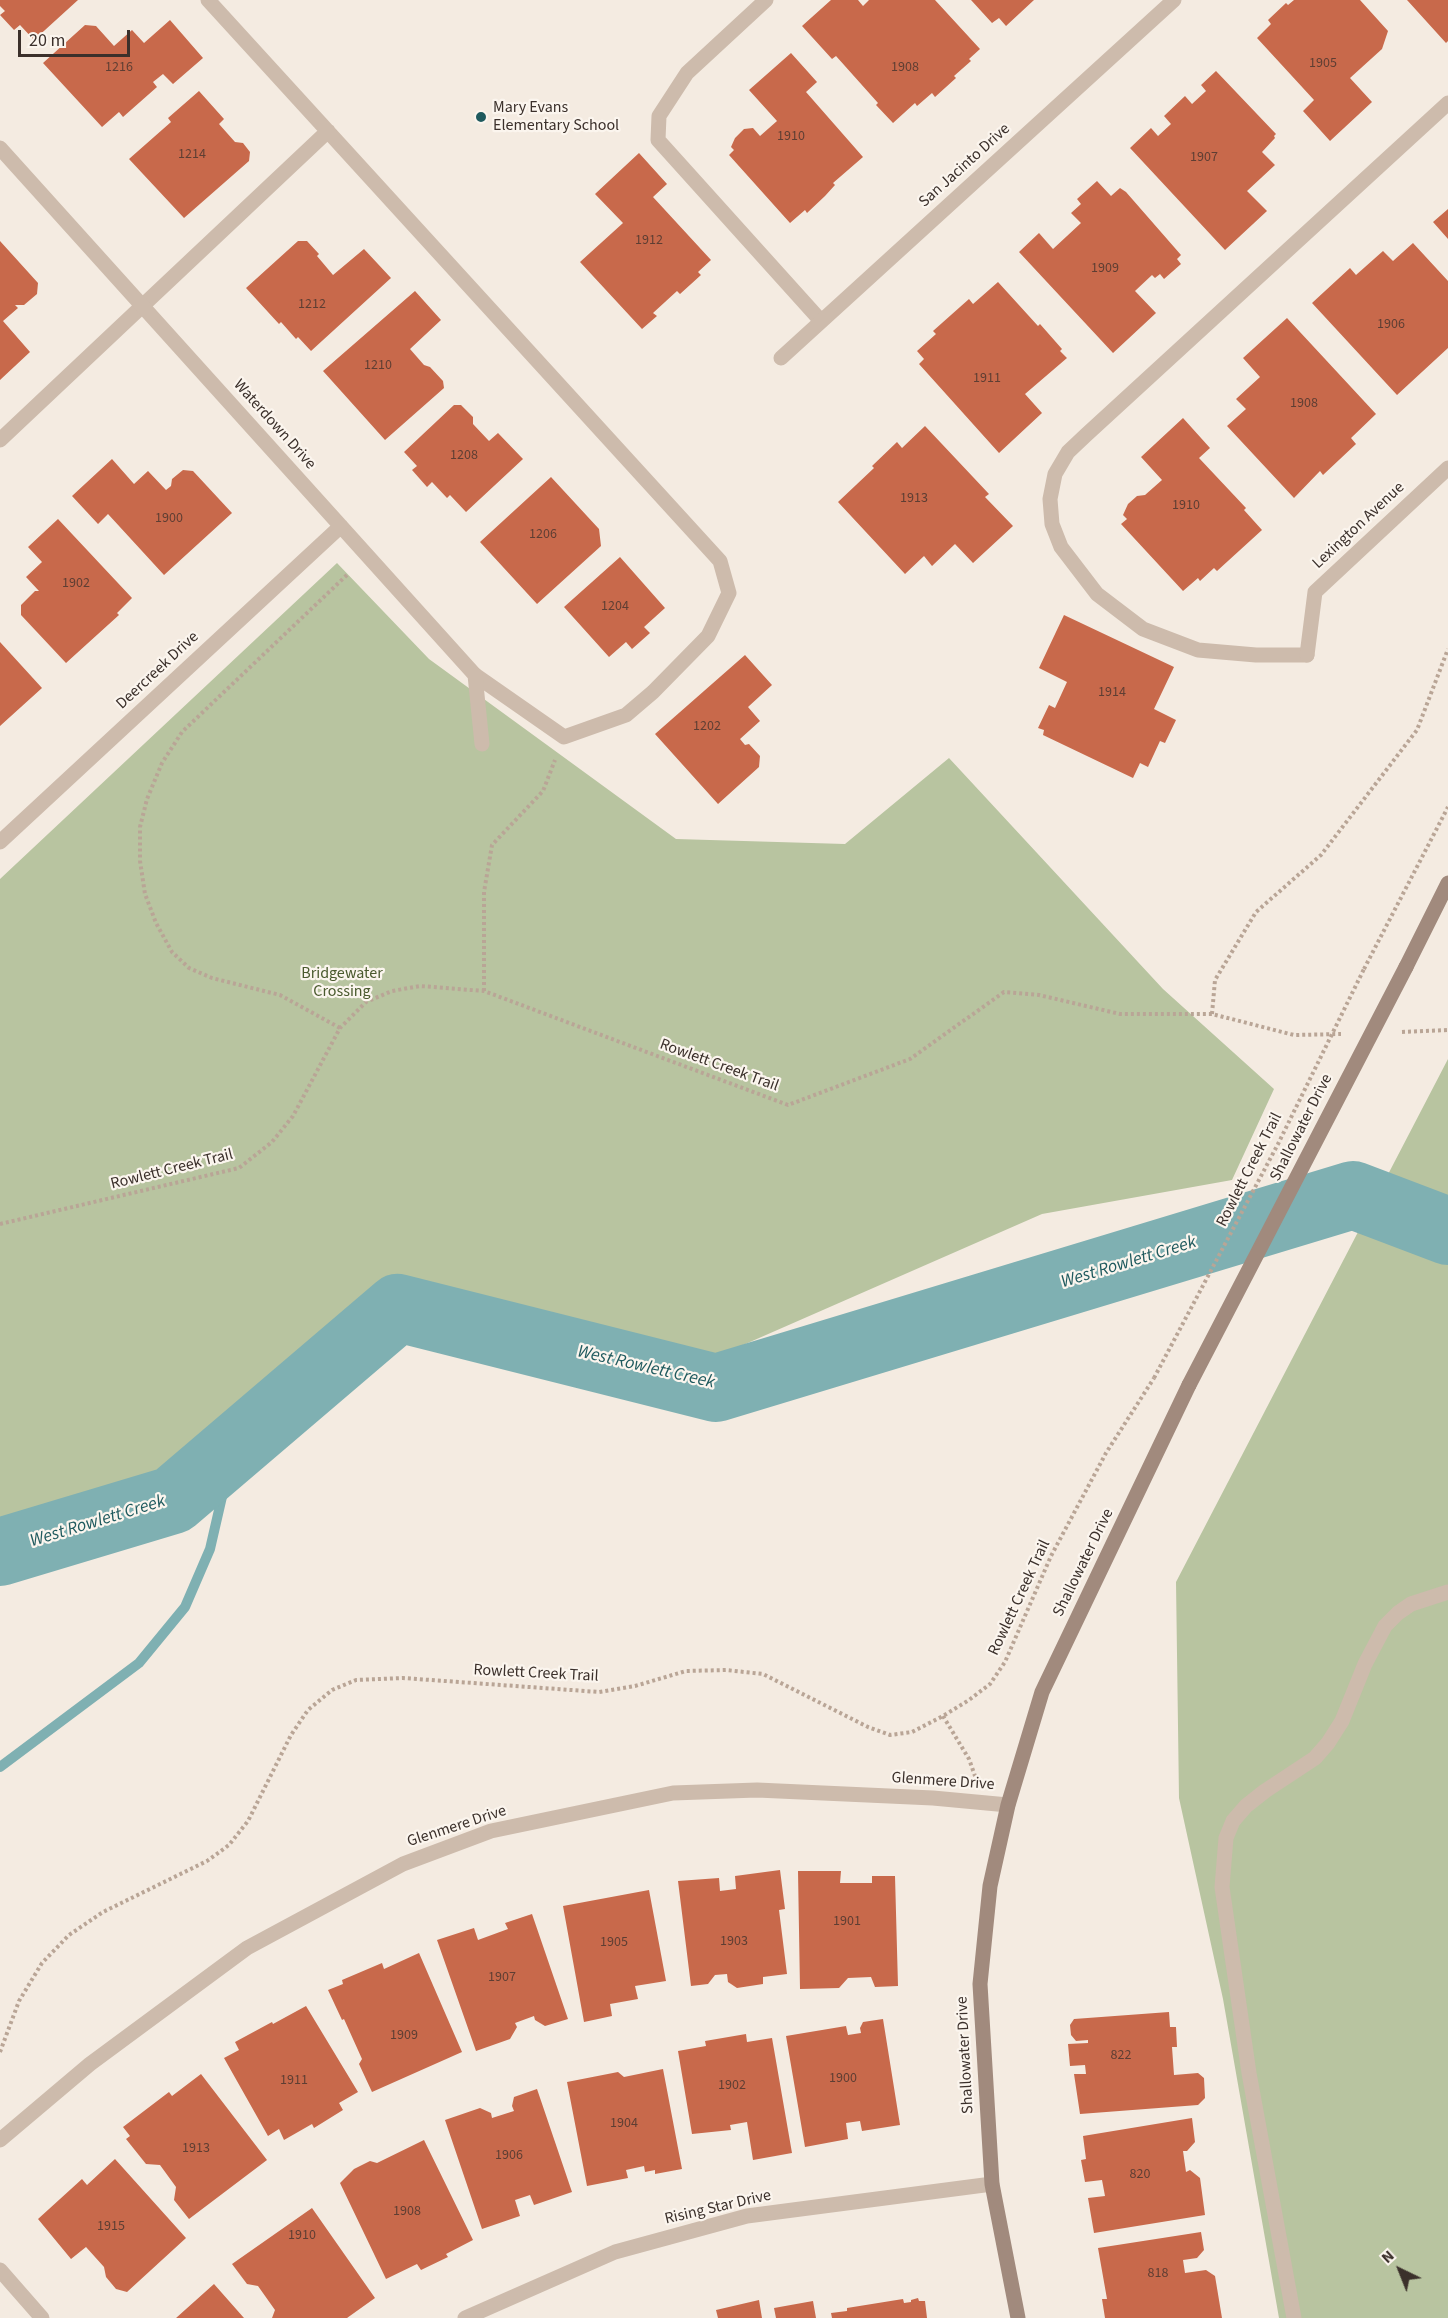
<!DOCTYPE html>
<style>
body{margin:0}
#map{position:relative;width:1448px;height:2318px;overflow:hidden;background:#f4ebe1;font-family:"Source Sans 3",sans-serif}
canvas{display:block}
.north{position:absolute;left:1370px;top:2240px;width:60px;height:60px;-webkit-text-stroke:4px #fbf5ee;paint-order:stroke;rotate:317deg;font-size:16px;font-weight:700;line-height:24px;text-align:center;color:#3b302b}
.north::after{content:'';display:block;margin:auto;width:21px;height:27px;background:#3b302b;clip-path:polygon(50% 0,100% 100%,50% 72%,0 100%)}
.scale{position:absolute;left:18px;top:30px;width:112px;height:27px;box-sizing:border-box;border:3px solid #3b302b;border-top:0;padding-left:8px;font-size:18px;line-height:21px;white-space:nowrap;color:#3b302b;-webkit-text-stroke:4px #fbf5ee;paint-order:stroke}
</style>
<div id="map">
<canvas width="1448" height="2318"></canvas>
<div class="north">N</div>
<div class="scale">20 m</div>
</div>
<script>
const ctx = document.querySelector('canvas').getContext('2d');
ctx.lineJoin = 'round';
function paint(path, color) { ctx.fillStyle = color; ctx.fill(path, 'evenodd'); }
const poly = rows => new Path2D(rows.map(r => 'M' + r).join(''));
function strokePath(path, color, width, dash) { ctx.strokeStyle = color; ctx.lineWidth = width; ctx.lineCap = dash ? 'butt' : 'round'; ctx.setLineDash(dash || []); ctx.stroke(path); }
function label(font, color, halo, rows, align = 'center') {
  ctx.font = font + ' "Source Sans 3",sans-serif'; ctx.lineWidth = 4.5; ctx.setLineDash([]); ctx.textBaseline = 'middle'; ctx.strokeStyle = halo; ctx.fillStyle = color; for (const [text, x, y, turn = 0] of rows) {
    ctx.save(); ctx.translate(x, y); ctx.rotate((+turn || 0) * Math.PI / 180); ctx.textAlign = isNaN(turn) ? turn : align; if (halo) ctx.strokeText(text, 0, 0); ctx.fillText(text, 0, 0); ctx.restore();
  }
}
paint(poly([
 [337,563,429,659,676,839,845,844,949,758,1163,989,1274,1089,1232,1180,1042,1214,718,1356,403,1286,161,1489,0,1529,0,879],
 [1448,1059,1448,2318,1279,2318,1223,1999,1179,1798,1176,1582]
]), '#b8c4a0');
strokePath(poly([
 [0,1767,139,1663,185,1607,210,1549,233,1449]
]), '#7fb0b2', 10);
strokePath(poly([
 [0,1552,173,1500,398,1308,716,1388,1353,1195,1448,1231]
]), '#7fb0b2', 68);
paint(poly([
 [0,0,78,0,34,40,20,25,14,30,0,15,5,11,0,6],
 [831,0,858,0,863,6,869,0,935,0,980,49,969,59,971,61,954,76,956,78,935,97,932,93,917,106,915,103,893,123,876,105,878,103,836,56,832,59,802,26],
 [971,0,1034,0,1006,26,999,18,992,23],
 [1294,0,1360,0,1388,31,1382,49,1350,78,1372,102,1330,141,1303,111,1314,100,1257,38,1271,24,1268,20,1286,3,1288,5],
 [1407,0,1448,0,1448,41,1446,43],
 [170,20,203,58,173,84,163,74,153,82,157,87,123,117,119,112,102,127,43,63,85,25,96,26,114,46,132,30,144,43],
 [791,53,817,82,806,92,863,157,833,183,835,185,825,196,807,213,805,210,790,223,729,155,734,150,731,147,735,138,744,129,753,128,760,136,777,121,749,90],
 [1216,71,1276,134,1274,136,1275,138,1262,152,1275,165,1247,191,1267,211,1225,250,1130,148,1151,128,1158,136,1171,124,1164,116,1185,96,1192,104,1206,91,1201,85],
 [199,91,224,119,219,124,235,142,243,143,250,152,249,161,184,218,129,159,171,122,168,118],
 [639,153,667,184,653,197,711,260,698,272,701,275,680,294,677,291,653,313,657,316,642,329,580,262,623,223,595,194],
 [1097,181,1111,196,1120,188,1126,192,1181,255,1177,259,1181,264,1164,279,1160,274,1155,278,1152,275,1135,291,1156,313,1113,353,1019,252,1039,233,1053,249,1081,223,1071,213,1081,204,1077,199],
 [1448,209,1448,239,1433,222],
 [0,241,38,283,37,294,24,305,15,305,18,308,3,321,30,352,0,380],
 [298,241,307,241,319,254,317,256,333,275,364,249,391,278,311,351,298,337,296,339,281,322,279,324,246,288],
 [1413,243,1448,281,1448,348,1397,395,1312,303,1350,268,1356,275,1383,251,1393,261],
 [998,282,1038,326,1040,324,1062,349,1060,351,1067,358,1025,394,1042,413,999,453,919,364,924,359,917,351,936,334,933,331,969,299,973,304],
 [415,291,441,320,410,349,424,365,430,367,443,381,444,388,385,440,323,371],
 [1287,318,1376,414,1351,438,1356,444,1323,475,1320,471,1294,498,1227,426,1246,409,1236,399,1260,377,1243,358],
 [454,405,461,405,473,417,473,424,489,441,498,433,523,459,466,512,450,495,447,498,432,482,427,487,412,470,417,466,404,452],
 [1183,418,1210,448,1199,458,1246,508,1244,510,1262,530,1217,571,1214,568,1200,581,1198,578,1183,591,1121,524,1127,519,1123,515,1128,504,1137,496,1145,495,1162,480,1141,457],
 [925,426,989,494,985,497,1013,526,973,563,955,544,932,566,924,556,905,574,838,502,874,468,872,466,897,442,902,448],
 [112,459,134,484,148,471,166,490,171,486,172,479,183,470,193,471,232,513,164,575,108,514,98,524,72,496],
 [551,477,599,529,601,546,537,604,480,542],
 [58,519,132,598,117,613,119,615,66,663,21,615,21,605,35,591,39,591,26,577,42,562,28,547],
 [620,557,665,608,644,627,650,633,632,649,626,642,609,657,564,607],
 [1064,615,1174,667,1154,709,1176,720,1165,743,1160,741,1148,767,1140,763,1133,778,1043,735,1044,730,1038,728,1049,705,1055,708,1067,682,1039,668],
 [0,642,42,688,0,726],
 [745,655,772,685,748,707,760,721,740,739,745,745,749,744,760,756,759,767,718,804,655,734],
 [780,1870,785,1909,779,1910,787,1974,763,1977,763,1984,737,1988,728,1982,727,1974,715,1975,708,1984,691,1986,678,1881,719,1878,720,1891,736,1889,735,1876],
 [798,1871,841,1871,840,1883,872,1883,872,1876,895,1876,898,1986,875,1987,871,1977,848,1978,839,1988,800,1989],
 [649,1890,666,1981,635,1986,638,1999,610,2004,612,2016,584,2022,563,1906],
 [532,1914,568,2019,545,2026,535,2020,534,2016,515,2023,517,2027,510,2039,476,2051,437,1940,474,1928,478,1940,508,1929,505,1923],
 [419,1953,462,2052,372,2092,359,2064,362,2059,344,2019,342,2020,328,1990,343,1984,342,1980,382,1963,384,1969],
 [306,2006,358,2092,339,2103,343,2110,314,2128,312,2124,284,2140,279,2129,268,2136,224,2058,239,2050,235,2042,272,2022,273,2024],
 [1169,2012,1170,2027,1176,2027,1177,2047,1172,2047,1174,2075,1198,2073,1204,2078,1205,2098,1198,2105,1080,2114,1074,2074,1086,2074,1085,2065,1070,2066,1068,2044,1088,2043,1088,2040,1076,2041,1071,2035,1070,2025,1074,2019],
 [883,2019,900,2125,862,2131,860,2121,846,2123,848,2139,805,2147,786,2036,846,2026,848,2035,861,2033,860,2028,863,2022],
 [746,2034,747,2042,772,2038,792,2153,753,2160,747,2122,730,2125,731,2130,692,2134,678,2051,706,2046,705,2041],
 [663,2069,682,2169,655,2174,655,2170,645,2172,644,2166,626,2170,628,2178,587,2186,567,2082,618,2072,624,2077],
 [201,2074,267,2160,189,2219,174,2200,176,2187,160,2165,146,2164,126,2139,130,2136,123,2127,169,2092,172,2096],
 [537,2089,572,2192,534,2205,530,2195,515,2200,520,2216,482,2229,445,2120,480,2108,491,2113,492,2118,514,2111,512,2106,514,2097],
 [1192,2118,1195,2142,1187,2151,1183,2151,1186,2172,1190,2170,1200,2178,1205,2215,1094,2233,1088,2198,1105,2196,1102,2180,1085,2182,1081,2160,1086,2159,1083,2136],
 [424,2140,473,2240,446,2254,448,2257,421,2270,417,2264,386,2279,340,2183,354,2169,370,2161,377,2163],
 [115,2159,186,2238,127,2292,116,2289,106,2277,104,2267,86,2247,71,2259,38,2219,82,2179,87,2185],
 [312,2208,375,2298,347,2318,272,2318,275,2310,258,2286,247,2284,232,2264],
 [1201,2232,1204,2250,1197,2258,1183,2260,1185,2273,1206,2270,1215,2276,1222,2318,1105,2318,1102,2299,1107,2299,1098,2248],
 [214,2284,244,2318,176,2318],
 [918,2298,919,2301,925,2301,927,2318,832,2318,831,2313,847,2311,847,2308,903,2299,904,2303,911,2302,911,2300],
 [759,2300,762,2318,718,2318,716,2310],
 [813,2301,816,2318,776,2318,774,2308]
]), '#c8694b');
strokePath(poly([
 [1364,969,1448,807],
 [484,991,484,892,492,845,543,791,555,760],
 [1212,1014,1215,980,1256,912,1321,855,1417,730,1448,649],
 [340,1028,280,995,212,978,189,968,172,952,156,923,145,894,140,861,140,827,147,799,162,763,182,732,349,573],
 [1402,1032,1448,1030],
 [0,1224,239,1168,272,1142,293,1116,340,1028,366,1002,392,991,420,986,484,991,788,1105,910,1059,1004,992,1039,995,1120,1014,1212,1014,1294,1035,1341,1034],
 [943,1716,969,1759,975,1776],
 [0,2052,19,2001,42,1963,69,1935,103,1912,207,1861,229,1845,248,1821,291,1735,308,1710,332,1690,356,1680,403,1678,599,1692,635,1686,686,1671,726,1670,763,1674,868,1727,890,1735,912,1732,943,1716,969,1700,990,1684,1005,1662,1051,1556,1106,1453,1154,1378]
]), '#b9a596', 4, [3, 3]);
strokePath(poly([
 [208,0,720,561,729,593,708,636,653,692,626,715,564,737,475,675],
 [766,0,687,73,659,116,658,140,821,321],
 [0,440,328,131],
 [1307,655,1256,655,1198,650,1143,629,1097,594,1061,547,1052,524,1050,499,1055,474,1068,452,1086,435,1448,103],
 [1294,2318,1249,2073,1222,1887,1226,1838,1233,1821,1246,1806,1265,1791,1315,1758,1328,1743,1342,1721,1365,1664,1385,1626,1398,1613,1411,1604,1448,1592]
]), '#cdbbac', 15);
strokePath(poly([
 [0,148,475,675,482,744],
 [781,358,1174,0],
 [1307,655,1315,592,1448,468],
 [0,842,341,526],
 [0,2140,90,2064,247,1948,403,1864,491,1831,673,1793,757,1790,933,1798,1008,1805],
 [0,2270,42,2318],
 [465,2318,615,2252,747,2216,992,2184]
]), '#cdbbac', 15);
strokePath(poly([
 [1406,967,1448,883],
 [1018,2318,992,2184,980,1984,990,1886,1008,1805,1042,1692,1189,1385]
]), '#a18a7d', 15);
strokePath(poly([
 [1154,1378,1278,1144,1364,969]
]), '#b9a596', 4, [3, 3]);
strokePath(poly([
 [1189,1385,1406,967]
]), '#a18a7d', 15);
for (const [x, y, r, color] of [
 [481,117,6,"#1f5a5e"]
]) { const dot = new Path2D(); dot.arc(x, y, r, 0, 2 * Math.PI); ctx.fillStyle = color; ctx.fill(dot); strokePath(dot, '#fbf5ee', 2); }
label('14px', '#5e3e33', null, [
 ["1905",1323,64],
 ["1216",119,68],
 ["1908",905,68],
 ["1910",791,137],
 ["1214",192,155],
 ["1907",1204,158],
 ["1912",649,241],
 ["1909",1105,269],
 ["1212",312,305],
 ["1906",1391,325],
 ["1210",378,366],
 ["1911",987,379],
 ["1908",1304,404],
 ["1208",464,456],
 ["1913",914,499],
 ["1910",1186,506],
 ["1900",169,519],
 ["1206",543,535],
 ["1902",76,584],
 ["1204",615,607],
 ["1914",1112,693],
 ["1202",707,727],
 ["1901",847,1922],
 ["1903",734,1942],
 ["1905",614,1943],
 ["1907",502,1978],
 ["1909",404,2036],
 ["822",1121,2056],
 ["1900",843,2079],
 ["1911",294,2081],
 ["1902",732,2086],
 ["1904",624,2124],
 ["1913",196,2149],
 ["1906",509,2156],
 ["820",1140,2175],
 ["1908",407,2212],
 ["1915",111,2227],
 ["1910",302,2236],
 ["818",1158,2274]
]);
label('16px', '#3b302b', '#fbf5ee', [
 ["Mary Evans",493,108],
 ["Elementary School",493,126]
], 'left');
label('16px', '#3b302b', '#fbf5ee', [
 ["San Jacinto Drive",965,166,-42],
 ["Waterdown Drive",274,425,48],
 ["Lexington Avenue",1359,526,-43],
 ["Deercreek Drive",158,671,-43],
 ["Rowlett Creek Trail",719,1066,20],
 ["Shallowater Drive",1302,1128,-63],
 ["Rowlett Creek Trail",172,1170,-14],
 ["Rowlett Creek Trail",1250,1170,-63],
 ["Shallowater Drive",1084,1563,-64],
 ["Rowlett Creek Trail",1020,1598,-65],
 ["Rowlett Creek Trail",536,1674,3],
 ["Glenmere Drive",943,1782,4],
 ["Glenmere Drive",457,1827,-18],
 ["Shallowater Drive",966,2055,-93],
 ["Rising Star Drive",718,2208,-13]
]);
label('16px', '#4a5a2e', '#fbf5ee', [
 ["Bridgewater",342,974],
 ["Crossing",342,992]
]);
label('italic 18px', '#1f5a5e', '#fbf5ee', [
 ["West Rowlett Creek",1129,1263,-17],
 ["West Rowlett Creek",646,1368,13],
 ["West Rowlett Creek",98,1522,-17]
]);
</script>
